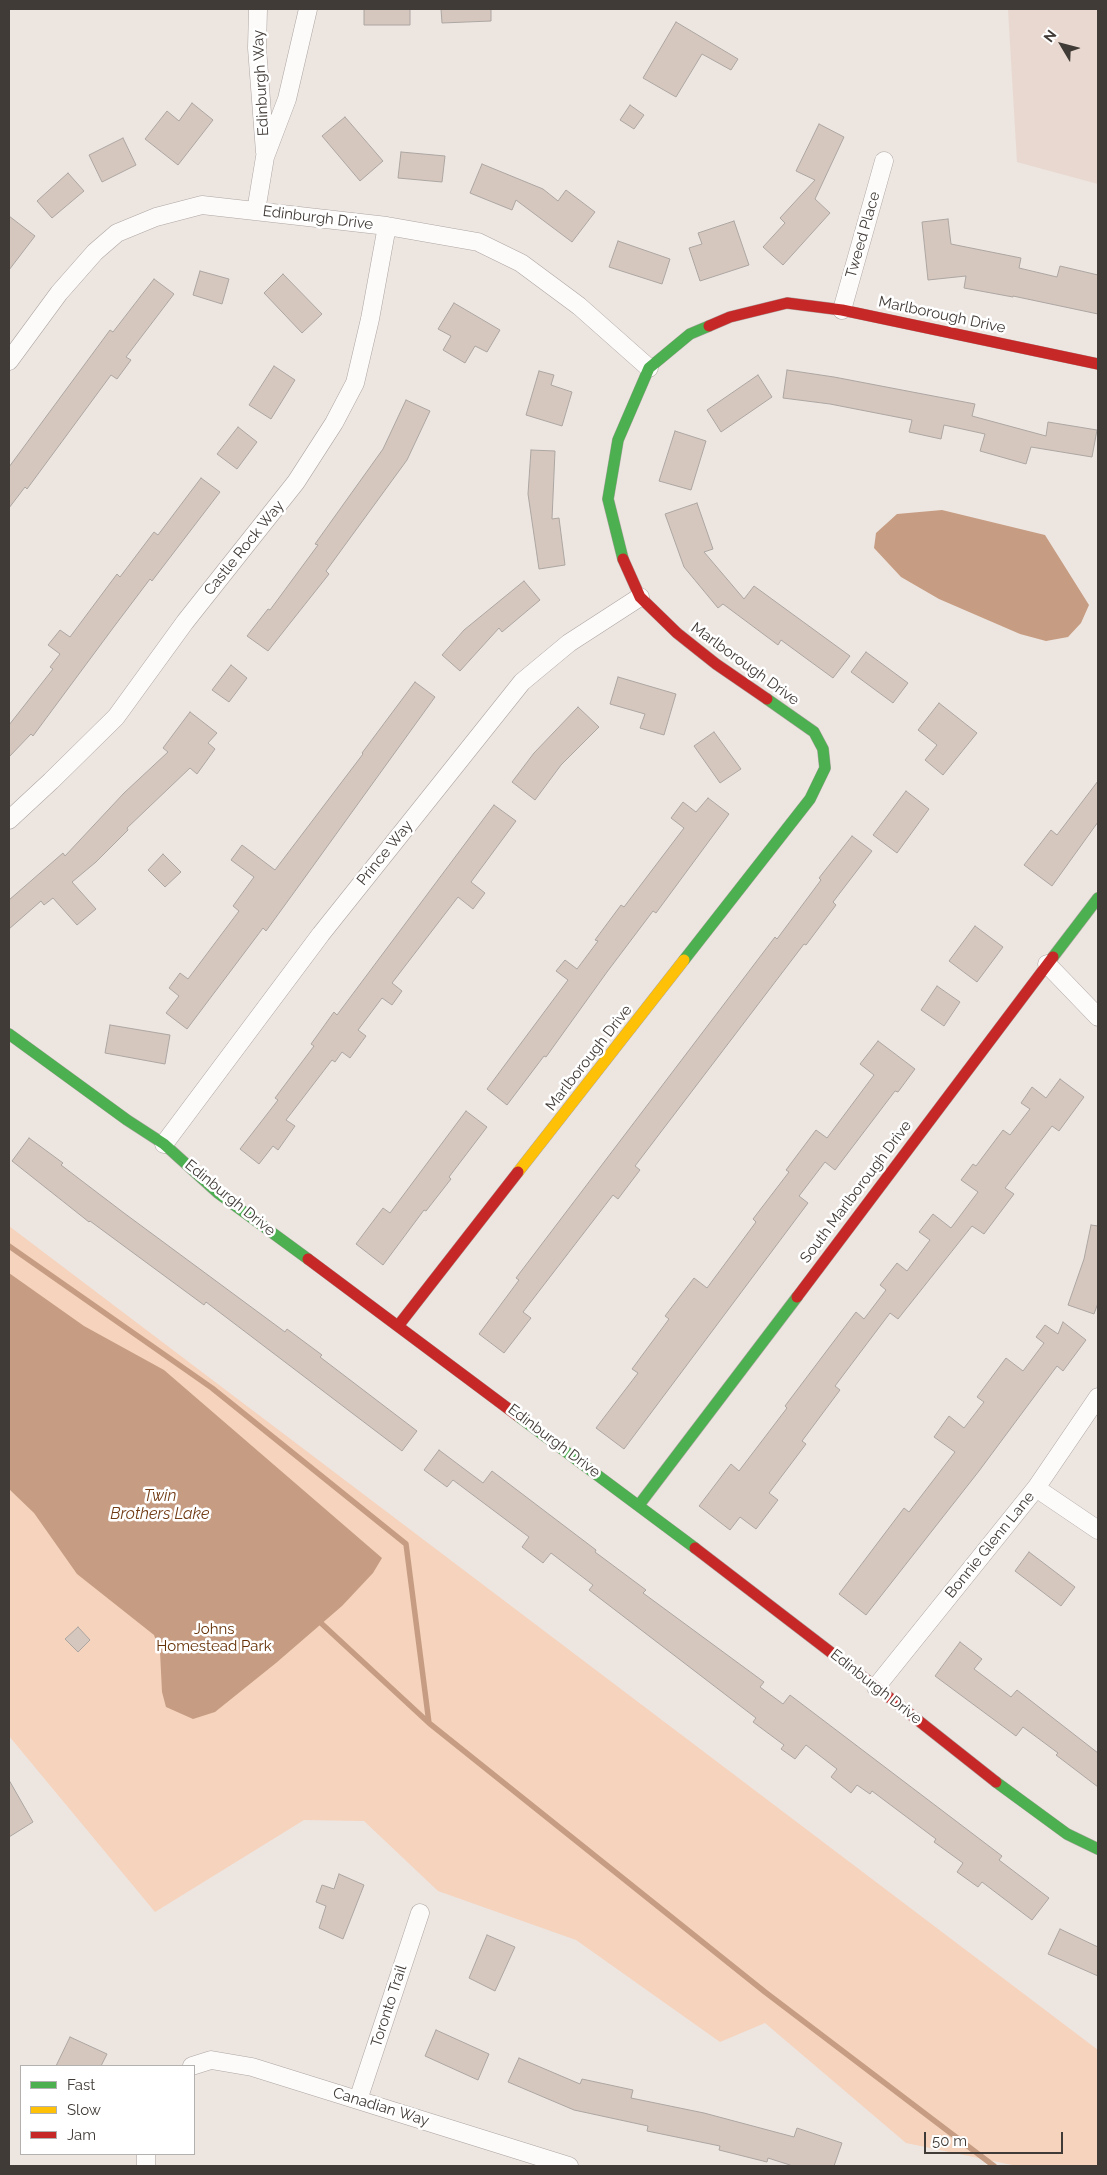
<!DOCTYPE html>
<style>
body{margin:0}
#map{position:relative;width:1107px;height:2175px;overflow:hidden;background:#ede5e0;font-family:Raleway,sans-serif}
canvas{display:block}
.frame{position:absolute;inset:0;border:10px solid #413b37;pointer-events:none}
.legend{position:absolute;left:20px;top:2065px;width:175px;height:90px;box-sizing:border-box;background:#fff;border:1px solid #b3b1af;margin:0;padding:6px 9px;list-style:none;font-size:15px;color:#413b37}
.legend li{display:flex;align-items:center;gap:10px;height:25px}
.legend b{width:25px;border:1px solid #b3b1af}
.north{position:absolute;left:1037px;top:20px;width:50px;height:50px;-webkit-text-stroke:4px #fff;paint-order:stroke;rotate:307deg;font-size:14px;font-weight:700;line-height:20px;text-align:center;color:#413b37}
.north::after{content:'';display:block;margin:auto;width:18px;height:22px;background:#413b37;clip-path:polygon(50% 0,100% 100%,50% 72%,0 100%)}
.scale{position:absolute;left:924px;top:2132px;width:139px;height:22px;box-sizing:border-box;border:2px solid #413b37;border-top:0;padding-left:6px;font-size:15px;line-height:18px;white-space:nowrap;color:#413b37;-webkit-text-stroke:4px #fff;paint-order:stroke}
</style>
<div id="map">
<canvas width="1107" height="2175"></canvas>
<div class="frame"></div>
<ul class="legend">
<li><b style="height:6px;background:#4caf50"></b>Fast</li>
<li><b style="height:6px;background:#ffc107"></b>Slow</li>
<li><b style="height:6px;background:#c62828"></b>Jam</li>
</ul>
<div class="north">N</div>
<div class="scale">50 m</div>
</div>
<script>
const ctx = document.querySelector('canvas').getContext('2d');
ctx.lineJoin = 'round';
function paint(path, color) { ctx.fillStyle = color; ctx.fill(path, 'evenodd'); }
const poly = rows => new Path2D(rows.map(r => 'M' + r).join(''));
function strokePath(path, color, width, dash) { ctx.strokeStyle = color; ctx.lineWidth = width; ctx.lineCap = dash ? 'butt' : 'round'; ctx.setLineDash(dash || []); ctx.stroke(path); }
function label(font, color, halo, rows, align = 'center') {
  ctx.font = font + ' Raleway,sans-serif'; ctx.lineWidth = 5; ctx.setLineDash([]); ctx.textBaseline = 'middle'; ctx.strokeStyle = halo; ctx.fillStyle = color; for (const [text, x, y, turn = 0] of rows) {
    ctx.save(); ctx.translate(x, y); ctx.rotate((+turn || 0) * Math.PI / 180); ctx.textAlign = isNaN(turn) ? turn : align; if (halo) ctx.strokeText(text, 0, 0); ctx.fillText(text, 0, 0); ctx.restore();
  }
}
paint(poly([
 [1008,9,1098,9,1098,184,1017,162]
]), '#e8d8cf');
paint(poly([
 [9,1226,1098,2050,1098,2166,1017,2166,906,2143,765,2023,720,2042,576,1940,438,1891,364,1821,304,1820,155,1912,9,1736]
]), '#f6d3bd');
paint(poly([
 [942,510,1045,535,1089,605,1081,623,1068,637,1046,641,1020,634,939,599,901,577,874,548,876,533,897,514],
 [9,1273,84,1326,164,1370,382,1558,373,1573,342,1606,276,1663,215,1712,193,1719,166,1707,162,1692,160,1652,154,1635,77,1574,34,1513,9,1489]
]), '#c69d83');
strokePath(poly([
 [9,1246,212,1388,406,1544,429,1723],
 [322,1624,429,1723,765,1992,994,2166]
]), '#c69d83', 5.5);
const building = poly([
 [364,9,410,9,410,25,364,25,364,9],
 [441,9,491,9,491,21,442,23,441,9],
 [676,22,738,59,731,70,702,54,676,97,643,78,676,22],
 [192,103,213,120,178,165,145,139,167,111,179,121,192,103],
 [630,105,644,115,634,129,620,120,630,105],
 [345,117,383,161,360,181,322,136,345,117],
 [819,124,844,137,815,199,830,213,783,265,763,247,785,223,780,218,815,180,796,171,819,124],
 [123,138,136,165,102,182,89,155,123,138],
 [401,152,445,156,442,182,398,178,401,152],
 [482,164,543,189,558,201,566,190,595,212,572,242,516,200,512,210,470,193,482,164],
 [68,173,84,191,52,218,37,201,68,173],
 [9,216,35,236,9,270,9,216],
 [948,219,951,244,1021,258,1019,268,1057,277,1060,266,1098,275,1098,314,1013,296,1013,297,964,288,966,276,928,280,922,222,948,219],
 [734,221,749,265,700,281,689,248,702,244,698,233,734,221],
 [618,241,670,259,662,284,609,267,618,241],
 [200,271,229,279,222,304,193,295,200,271],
 [283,274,322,314,302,333,264,293,283,274],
 [154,279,174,294,126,357,131,360,117,379,111,375,27,489,25,487,9,508,9,467,110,330,113,332,154,279],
 [454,303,500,330,487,352,475,346,465,363,443,350,451,336,438,329,454,303],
 [274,366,295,380,271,419,249,405,274,366],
 [787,370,834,377,975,404,972,416,1046,436,1048,422,1097,430,1092,457,1031,447,1026,464,980,451,985,434,944,425,941,439,909,432,912,420,830,404,783,398,787,370],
 [539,371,554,375,551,385,572,392,562,426,526,415,539,371],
 [758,375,772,397,721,432,707,410,758,375],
 [406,400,430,411,407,460,326,571,329,574,268,651,247,636,268,609,270,610,318,545,315,544,383,449,406,400],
 [238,427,257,442,237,469,217,454,238,427],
 [675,431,706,441,691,490,659,481,675,431],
 [531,450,555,451,552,519,559,518,565,565,539,569,528,494,531,450],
 [201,478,220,492,152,581,150,579,113,628,33,736,31,734,9,757,9,725,53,669,50,667,60,654,48,645,60,630,70,637,117,574,120,577,154,532,158,535,201,478],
 [697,503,713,549,704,552,744,599,754,586,850,656,833,678,781,640,778,645,723,604,718,608,684,567,665,514,697,503],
 [524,581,540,600,502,632,499,628,460,671,442,655,464,630,524,581],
 [866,652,908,683,893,703,851,672,866,652],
 [231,665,247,678,229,702,212,690,231,665],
 [618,677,676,694,664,735,640,728,645,714,610,704,618,677],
 [415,682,435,697,290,898,266,931,263,928,187,1029,166,1013,179,996,169,988,180,973,188,979,239,911,233,906,254,877,231,860,242,845,275,870,363,754,362,753,415,682],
 [939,703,977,733,943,775,925,760,937,745,918,730,939,703],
 [578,707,599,727,561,765,535,800,512,782,534,753,578,707],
 [190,712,217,733,208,743,215,749,197,774,190,768,127,828,128,830,96,862,72,882,96,909,77,925,53,898,44,905,41,901,9,929,9,900,63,853,65,856,124,793,168,752,163,748,190,712],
 [714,732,741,769,720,783,694,746,714,732],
 [1098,781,1098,822,1052,886,1024,865,1051,830,1057,835,1098,781],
 [906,791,929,809,897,853,873,835,906,791],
 [708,798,729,814,656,913,653,911,607,972,546,1057,544,1056,507,1105,487,1089,568,980,556,971,565,960,577,969,598,941,595,940,621,905,624,907,684,828,671,818,683,802,696,812,708,798],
 [494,805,516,821,471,882,485,893,473,909,458,897,392,983,402,991,392,1005,382,998,358,1030,366,1036,350,1058,342,1052,335,1062,332,1060,286,1120,295,1126,278,1150,273,1146,259,1164,240,1149,278,1100,275,1098,314,1046,311,1044,334,1012,337,1015,494,805],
 [852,836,872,851,833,902,836,905,806,945,804,944,635,1166,640,1170,618,1199,613,1195,523,1312,531,1318,504,1353,479,1334,519,1280,516,1278,775,937,777,939,821,880,819,878,852,836],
 [163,854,181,872,165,887,148,870,163,854],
 [975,926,1003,947,977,982,949,961,975,926],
 [937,986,960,1002,944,1026,921,1010,937,986],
 [110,1025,170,1035,165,1064,105,1053,110,1025],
 [878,1041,915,1069,898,1092,895,1091,835,1170,825,1162,799,1196,808,1203,624,1449,596,1428,638,1373,632,1369,669,1319,665,1316,694,1278,707,1288,756,1222,753,1219,789,1172,786,1170,816,1130,827,1138,874,1075,860,1064,878,1041],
 [1060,1079,1084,1097,1059,1131,1052,1126,1005,1188,1014,1194,984,1234,972,1226,898,1319,890,1313,835,1386,840,1390,802,1441,806,1444,769,1493,778,1500,756,1529,740,1517,730,1530,699,1506,731,1464,739,1471,787,1408,785,1406,856,1312,864,1319,886,1290,880,1285,897,1263,907,1271,930,1240,919,1232,933,1214,951,1228,978,1192,961,1180,973,1164,976,1166,1003,1130,1010,1135,1030,1109,1021,1103,1032,1087,1046,1098,1060,1079],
 [466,1111,487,1127,449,1177,451,1179,426,1211,424,1210,383,1265,356,1244,383,1208,390,1213,466,1111],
 [29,1138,63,1163,61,1165,124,1213,285,1332,287,1329,322,1355,320,1357,417,1431,402,1451,206,1302,204,1305,90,1221,89,1222,12,1161,29,1138],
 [1091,1225,1098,1226,1098,1303,1094,1314,1068,1305,1084,1259,1091,1225],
 [1063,1322,1086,1340,1063,1371,1057,1366,979,1471,866,1615,839,1594,904,1508,909,1512,955,1452,934,1437,949,1416,964,1428,984,1402,977,1397,1006,1358,1023,1371,1044,1343,1036,1337,1045,1325,1058,1334,1063,1322],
 [439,1450,483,1483,492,1471,596,1550,595,1552,646,1590,643,1593,764,1682,760,1687,783,1704,790,1695,1002,1856,999,1860,1049,1898,1032,1920,982,1882,978,1887,957,1872,963,1863,934,1842,936,1839,872,1791,870,1794,857,1785,851,1793,831,1777,837,1769,806,1745,795,1759,781,1749,784,1745,753,1722,756,1718,589,1590,593,1585,551,1553,543,1563,522,1547,529,1537,453,1480,447,1487,424,1470,439,1450],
 [1029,1552,1075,1587,1061,1606,1015,1571,1029,1552],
 [78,1627,90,1640,78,1652,65,1639,78,1627],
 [960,1642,982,1659,974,1669,1011,1697,1017,1690,1098,1753,1098,1787,1056,1755,1058,1753,1023,1727,1016,1736,935,1676,960,1642],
 [9,1780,33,1822,9,1837,9,1780],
 [339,1874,364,1885,343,1939,319,1928,326,1906,316,1902,322,1885,334,1889,339,1874],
 [1060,1929,1098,1947,1098,1976,1048,1954,1060,1929],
 [487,1935,515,1947,495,1991,469,1978,487,1935],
 [436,2030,489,2054,478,2080,425,2056,436,2030],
 [70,2037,107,2054,101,2066,56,2066,70,2037],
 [519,2058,580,2084,582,2079,633,2090,631,2098,704,2113,794,2137,797,2128,842,2143,834,2166,793,2166,768,2158,767,2162,719,2150,720,2146,647,2131,648,2126,574,2110,508,2082,519,2058]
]);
paint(building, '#d5c7be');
strokePath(building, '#aca6a2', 1);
const street = poly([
 [258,9,257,48,265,152],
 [256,211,265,157,287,99,308,9],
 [842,310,884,161],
 [9,361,59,293,95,252,117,233,156,217,202,205,387,226,478,242,521,263,579,306,649,368],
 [9,820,51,781,116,717,185,622,296,482,334,423,355,383,370,319,387,226],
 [1047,964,1098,1017],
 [164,1144,321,934,522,682,569,643,640,597],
 [1036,1488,1098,1530],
 [876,1687,1036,1488,1098,1397],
 [192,2066,211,2060,252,2067,569,2166],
 [358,2100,420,1913],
 [146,2154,146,2166]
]);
const fast = poly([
 [623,559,608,499,618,440,649,368,690,334,709,326],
 [1053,957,1098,898],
 [684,960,810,799,825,768,823,749,814,732,767,699],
 [9,1034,127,1120,164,1144,218,1193,308,1259],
 [518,1416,695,1548],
 [639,1505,797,1297],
 [996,1782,1067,1834,1098,1849]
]);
const slow = poly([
 [518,1172,684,960]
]);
const jam = poly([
 [709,326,730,317,787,303,842,310,1098,364],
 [623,559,640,597,677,633,716,664,767,699],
 [308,1259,518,1416],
 [797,1297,1053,957],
 [398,1326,518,1172],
 [695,1548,876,1687,996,1782]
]);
strokePath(street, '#ada6a2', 19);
strokePath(fast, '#ada6a2', 12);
strokePath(slow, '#ada6a2', 12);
strokePath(jam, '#ada6a2', 12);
strokePath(street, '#fcfbfa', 18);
strokePath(fast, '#4caf50', 11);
strokePath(slow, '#ffc107', 11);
strokePath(jam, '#c62828', 11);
label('15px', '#413b37', '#fff', [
 ["Edinburgh Way",261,83,-93],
 ["Edinburgh Drive",318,218,7],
 ["Tweed Place",863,235,-74],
 ["Marlborough Drive",942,315,12],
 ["Castle Rock Way",244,548,-51],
 ["Marlborough Drive",745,664,36],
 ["Prince Way",385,853,-51],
 ["Marlborough Drive",589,1058,-52],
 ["South Marlborough Drive",856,1192,-53],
 ["Edinburgh Drive",230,1198,39],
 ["Edinburgh Drive",554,1441,37],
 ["Bonnie Glenn Lane",990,1545,-51],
 ["Edinburgh Drive",876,1687,38],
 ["Toronto Trail",389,2006,-72],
 ["Canadian Way",381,2107,17]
]);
label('15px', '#653005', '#fff', [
 ["Johns",214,1629],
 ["Homestead Park",214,1646]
]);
label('italic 16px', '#723c15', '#fff', [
 ["Twin",160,1496],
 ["Brothers Lake",160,1514]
]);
</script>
